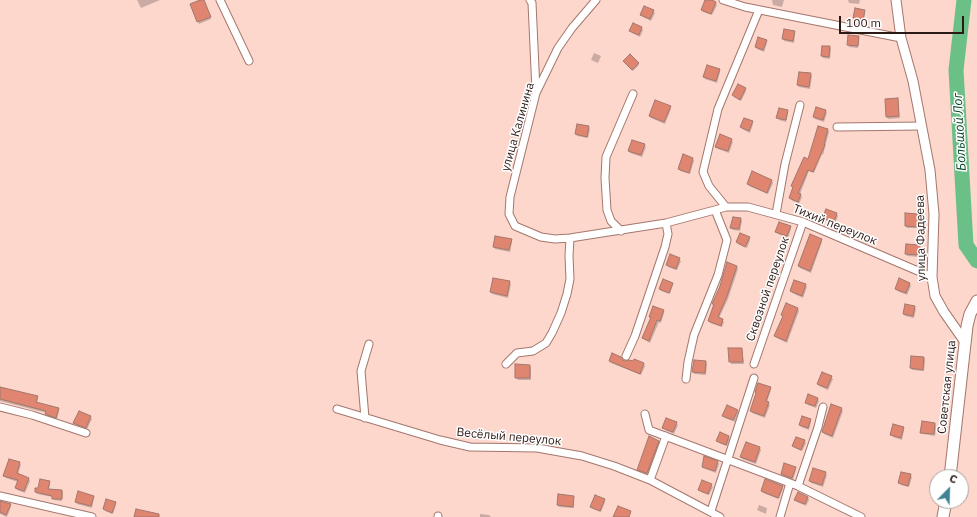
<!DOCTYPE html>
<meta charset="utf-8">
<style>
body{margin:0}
#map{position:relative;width:977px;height:517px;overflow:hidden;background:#fdd6cc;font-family:"IBM Plex Sans",sans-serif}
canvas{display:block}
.north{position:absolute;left:929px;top:469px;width:40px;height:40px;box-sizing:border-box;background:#fff;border:1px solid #aaa3a1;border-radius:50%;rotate:23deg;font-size:11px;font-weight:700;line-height:16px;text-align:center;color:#2b1915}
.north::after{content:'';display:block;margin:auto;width:14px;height:18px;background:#408493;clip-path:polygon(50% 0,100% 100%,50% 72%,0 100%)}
.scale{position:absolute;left:839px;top:16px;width:125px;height:18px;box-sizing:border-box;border:2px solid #2b1915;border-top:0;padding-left:5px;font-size:12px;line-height:14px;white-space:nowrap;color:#2b1915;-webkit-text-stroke:3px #fff;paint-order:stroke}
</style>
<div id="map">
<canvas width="977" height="517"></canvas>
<div class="north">С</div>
<div class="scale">100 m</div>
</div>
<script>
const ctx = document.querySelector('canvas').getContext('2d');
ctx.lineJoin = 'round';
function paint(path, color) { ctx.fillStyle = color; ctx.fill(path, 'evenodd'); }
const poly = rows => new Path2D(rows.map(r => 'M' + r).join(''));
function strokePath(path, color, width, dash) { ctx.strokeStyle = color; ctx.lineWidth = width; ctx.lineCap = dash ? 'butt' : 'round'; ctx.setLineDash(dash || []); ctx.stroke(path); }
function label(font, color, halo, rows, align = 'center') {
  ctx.font = font + ' "IBM Plex Sans",sans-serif'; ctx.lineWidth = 3; ctx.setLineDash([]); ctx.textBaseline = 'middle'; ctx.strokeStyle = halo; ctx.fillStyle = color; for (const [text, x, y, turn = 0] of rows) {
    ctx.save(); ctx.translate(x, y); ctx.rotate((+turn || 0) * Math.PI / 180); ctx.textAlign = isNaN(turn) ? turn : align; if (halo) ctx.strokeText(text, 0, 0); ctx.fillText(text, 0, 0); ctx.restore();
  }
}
paint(poly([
 [137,0,160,0,141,8],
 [203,0,211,19,199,24,191,5],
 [706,0,716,3,717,5,712,15,703,12,702,10],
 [772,0,784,0,782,7,773,5],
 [848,0,860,0,859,4,849,3],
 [653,11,655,13,651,21,643,17,642,15],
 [864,11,865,13,864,22,855,20,854,18],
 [642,28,643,30,640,37,632,33,631,31],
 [794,32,795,34,794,43,784,41,783,38],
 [858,37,859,39,858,48,849,47,848,45],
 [766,41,767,43,764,52,757,49,756,47],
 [830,47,831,49,830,59,823,58,822,56],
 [594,53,601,56,598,63,591,60],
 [625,63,638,63,639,65,633,71],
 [719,70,720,72,717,83,705,79,704,77],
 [811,74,812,76,810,89,799,87,798,85],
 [745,89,746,91,741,101,734,97,733,95],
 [897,99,900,118,888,119,887,117],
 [670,107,671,109,665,124,651,118,650,116],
 [787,111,788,113,786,122,779,120,777,118],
 [825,111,827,113,824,122,815,119,814,116],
 [752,122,753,124,750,133,742,129,741,127],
 [588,127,590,129,588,138,577,136,576,134],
 [828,130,829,132,823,155,822,154,814,173,809,171,800,194,802,197,799,204,791,200,790,198,794,188,792,186],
 [731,140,733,142,729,153,718,149,716,147],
 [644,145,646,147,642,157,630,153,629,151],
 [693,159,694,161,690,174,680,171,679,169],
 [752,173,772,181,773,183,768,194,749,186,748,183],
 [826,210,837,214,838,216,835,224,824,220,823,218],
 [918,215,919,217,918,228,907,228,906,226],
 [741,219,742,221,740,231,733,230,731,228],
 [790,227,791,229,788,238,778,234,776,232],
 [749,238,750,240,747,248,738,244,737,242],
 [511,240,512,242,510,252,495,249,494,246],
 [821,240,822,242,811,273,800,268,799,266],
 [919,246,921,248,920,257,907,256,906,254],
 [679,259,681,261,677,270,668,267,667,265],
 [737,267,738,269,728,299,719,318,724,322,722,327,710,323,709,321,715,306,714,303],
 [494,279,509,282,511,284,508,298,492,294,491,292],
 [899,280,910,284,911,286,907,295,897,291,896,289],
 [795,281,806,285,807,287,803,298,792,293,791,291],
 [672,283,673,285,670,294,661,291,660,289],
 [786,305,798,309,799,311,787,343,777,338,775,336,784,317,782,315],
 [914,307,916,309,914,318,905,316,904,314],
 [663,311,664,313,661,323,659,322,650,343,645,340,643,338,651,319,650,317],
 [729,349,742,349,744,364,731,364],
 [924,358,925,360,924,371,912,370,911,368],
 [610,361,634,363,644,364,645,366,641,375,611,363],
 [694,361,706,362,707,364,706,375,694,374,693,372],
 [530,366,531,368,531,380,518,380,516,377],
 [831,377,833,379,828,390,819,386,818,384],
 [0,388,37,397,38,399,37,403,58,409,59,411,57,419,47,416,47,413,0,401],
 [770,388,771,390,767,402,770,405,765,418,752,413,751,411],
 [818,399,819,401,816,408,808,405,806,402],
 [841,409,843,411,833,438,824,434,823,432],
 [737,410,738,413,735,422,725,418,723,416],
 [90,417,92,419,87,429,76,425,74,423],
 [810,420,811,422,809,430,801,427,800,425],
 [676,423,678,425,674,434,665,430,664,428],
 [935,423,936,426,935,436,923,434,921,432],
 [903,428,904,430,902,440,893,437,892,435],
 [729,437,730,439,727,446,719,443,717,441],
 [658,441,660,443,648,475,639,472,638,470],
 [804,441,806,443,802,451,795,448,794,446],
 [746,443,760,448,761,450,756,464,742,459,741,457],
 [705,457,718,462,719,464,716,473,703,468,702,466],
 [19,463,21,465,18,474,29,479,30,481,25,493,17,490,16,488,18,482,6,478,4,476],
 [795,468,796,470,793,480,783,476,782,474],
 [825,473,827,475,823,487,811,483,810,481],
 [910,475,912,477,909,487,901,485,899,483],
 [49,482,50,484,49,490,62,491,63,493,62,501,54,500,53,497,37,494,36,492],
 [711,485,713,487,709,495,701,492,700,490],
 [782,486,783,489,779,499,763,493,762,491],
 [93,496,94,498,92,508,77,504,76,502],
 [573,497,574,499,574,508,559,507,558,505],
 [808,497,809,500,806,506,797,502,795,500],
 [107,500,115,503,116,505,113,514,105,511,104,509],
 [604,500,605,502,601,512,593,509,591,507],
 [0,502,10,504,11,507,7,517,0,514],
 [759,505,767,508,766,514,757,510],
 [480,514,489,515,491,517,480,517]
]), '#0003');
strokePath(poly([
 [964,0,956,70,966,245,977,261]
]), '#6ac087', 15);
const building = poly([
 [200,0,204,0,211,17,197,22,190,4,200,0],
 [705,0,712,0,716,2,711,14,701,10,705,0],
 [644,6,654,10,650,19,640,15,644,6],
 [855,8,865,10,863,20,853,18,855,8],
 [633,23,642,27,639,35,629,31,633,23],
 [784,29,795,31,793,41,782,39,784,29],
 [848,35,859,36,858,46,847,45,848,35],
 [758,37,767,40,763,50,755,47,758,37],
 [822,46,830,46,829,57,821,56,822,46],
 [630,54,639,63,632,70,623,61,630,54],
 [707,65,720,69,716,81,703,77,707,65],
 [799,72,811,73,809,87,797,85,799,72],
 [738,84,746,88,740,100,732,95,738,84],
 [898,98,899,116,886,117,885,99,898,98],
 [655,100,671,106,664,122,649,116,655,100],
 [816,107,826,110,823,120,813,117,816,107],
 [779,108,788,110,786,120,776,118,779,108],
 [744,118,753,121,749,131,740,127,744,118],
 [577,124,589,126,587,137,575,134,577,124],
 [818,126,828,129,824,144,825,145,813,172,808,170,798,193,801,194,798,202,789,198,793,187,791,186,804,157,808,159,818,126],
 [720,134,732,139,728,151,715,147,720,134],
 [632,140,645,144,641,155,628,151,632,140],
 [683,154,693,158,689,173,678,169,683,154],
 [752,171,772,180,767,193,747,184,752,171],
 [826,209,837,213,834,222,822,218,826,209],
 [905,213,918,214,918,227,905,226,905,213],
 [733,217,741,218,739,229,730,228,733,217],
 [779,222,791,226,787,236,775,232,779,222],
 [740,233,750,237,745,247,736,242,740,233],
 [810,234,822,239,810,271,798,266,810,234],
 [495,236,512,239,509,250,493,247,495,236],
 [906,244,920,245,919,255,905,254,906,244],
 [670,254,680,258,676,269,666,265,670,254],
 [727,262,737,266,727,296,718,317,723,319,721,326,708,321,714,304,712,304,720,286,727,262],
 [493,278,510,281,507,296,490,292,493,278],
 [899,278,910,283,906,293,895,289,899,278],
 [663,279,673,283,669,293,659,289,663,279],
 [794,280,806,284,802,296,790,291,794,280],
 [786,303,798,308,786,341,774,336,783,316,781,315,786,303],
 [905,304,915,306,913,316,903,314,905,304],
 [653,306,664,310,660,321,657,320,649,341,642,338,651,317,649,317,653,306],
 [728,348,742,348,743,362,729,362,728,348],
 [612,353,621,357,624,361,629,360,633,361,634,359,644,363,640,374,609,361,612,353],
 [911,356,924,357,923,370,910,368,911,356],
 [694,360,706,361,705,373,692,372,694,360],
 [515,364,530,365,530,378,515,378,515,364],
 [822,372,832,376,827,388,817,384,822,372],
 [758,383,771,387,766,401,769,402,764,416,750,411,756,393,755,392,758,383],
 [0,387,38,396,36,402,59,408,56,418,45,414,46,411,0,399,0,387],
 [808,394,818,398,815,406,805,403,808,394],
 [831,404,842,408,832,436,822,432,831,404],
 [727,405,738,410,733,420,722,416,727,405],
 [79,411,91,416,86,428,73,423,79,411],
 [802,416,811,419,808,428,799,425,802,416],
 [666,418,677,422,673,432,662,428,666,418],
 [922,421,935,423,934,434,920,433,922,421],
 [893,424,904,427,901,438,890,435,893,424],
 [720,432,729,436,726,445,716,441,720,432],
 [649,436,659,441,647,473,637,470,649,436],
 [796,437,805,440,801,450,792,446,796,437],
 [746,442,760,447,755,462,740,457,746,442],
 [704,456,718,461,715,471,702,467,704,456],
 [9,459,20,462,17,473,29,478,24,491,15,488,18,480,3,476,9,459],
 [784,463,796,467,792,478,781,474,784,463],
 [813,468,826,472,822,485,809,481,813,468],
 [901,472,911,474,908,486,898,483,901,472],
 [40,479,50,481,48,489,62,490,62,499,52,499,52,496,35,492,35,488,38,488,40,479],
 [765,479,783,486,778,498,761,491,765,479],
 [702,480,712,484,708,494,698,490,702,480],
 [78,491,94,496,91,506,75,502,78,491],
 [798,492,808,497,805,504,794,500,798,492],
 [558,494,574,496,573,507,557,505,558,494],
 [595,495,605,499,600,511,590,507,595,495],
 [106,499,116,502,112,513,103,509,106,499],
 [0,501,11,504,6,515,0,512,0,501],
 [618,506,631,511,629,517,613,517,618,506],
 [136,509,159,514,159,517,134,517,136,509]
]);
paint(building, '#e08570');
strokePath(building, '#a3776c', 1);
const minor = poly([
 [220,0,249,61],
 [530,0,532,3,536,91],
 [596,0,572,28,558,48,536,93,510,197,509,214,515,226,541,237,555,239,570,238,666,223,726,207,748,207,803,222,932,277],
 [723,0,745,7,901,38],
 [837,127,922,126],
 [726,207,709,186,703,172,718,109,759,10],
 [776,214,785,164,800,105],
 [621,231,611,221,607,210,605,178,606,157,633,94],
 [626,356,635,336,665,247,668,234,666,223],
 [506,364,517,353,533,351,546,343,552,333,561,313,567,294,570,279,569,256,570,238],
 [754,364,803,222],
 [686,379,688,362,694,335,718,275,727,240,715,210],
 [0,407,32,415,86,433],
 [337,409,440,440,470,447,537,448,582,456,614,466,650,480,720,517],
 [645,414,649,430,798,486,861,517],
 [365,418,361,371,369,344],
 [650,480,666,436],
 [798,486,818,427,823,407],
 [0,496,92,517],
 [711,511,754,378],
 [438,517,438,516],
 [780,517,790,483]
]);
const tertiary = poly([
 [896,0,901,38,913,81,930,170,934,214,932,277,935,296,944,312,965,342]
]);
const secondary = poly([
 [950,477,967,326,970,314,977,301],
 [943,517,946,501]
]);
strokePath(minor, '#a4776d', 9);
strokePath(tertiary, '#a4776d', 11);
strokePath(secondary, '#a4776d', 13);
strokePath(minor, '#fff', 7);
strokePath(tertiary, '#fff', 9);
strokePath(secondary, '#fff', 11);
label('12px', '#2b1915', '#fff', [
 ["улица Калинина",518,127,-74],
 ["Тихий переулок",835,225,22],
 ["улица Фадеева",921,238,-91],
 ["Сквозной переулок",768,289,-71],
 ["Советская улица",947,387,-84],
 ["Весёлый переулок",509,437,5]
]);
label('italic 13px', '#004723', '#fff', [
 ["Большой Лог",960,132,-93]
]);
</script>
